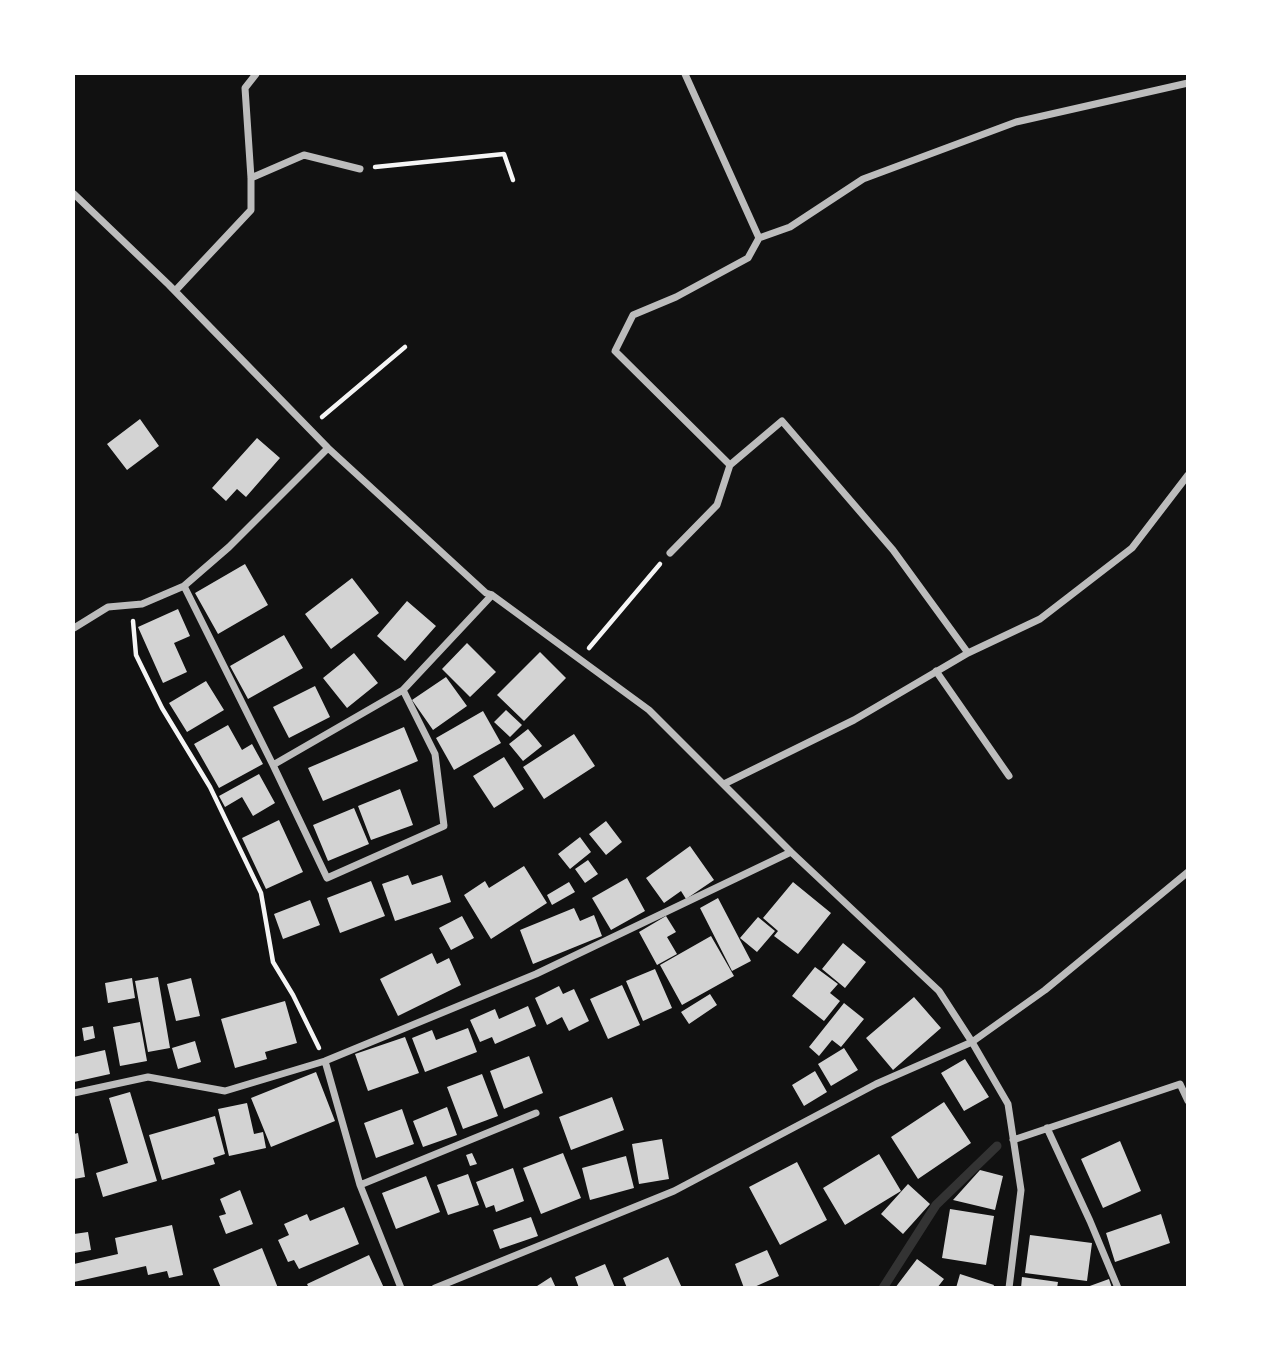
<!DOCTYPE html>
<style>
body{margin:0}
#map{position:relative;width:1261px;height:1361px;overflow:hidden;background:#111;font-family:"Roboto Condensed",sans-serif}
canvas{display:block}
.frame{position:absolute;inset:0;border:75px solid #fff;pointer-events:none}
</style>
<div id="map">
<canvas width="1261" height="1361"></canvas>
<div class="frame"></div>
</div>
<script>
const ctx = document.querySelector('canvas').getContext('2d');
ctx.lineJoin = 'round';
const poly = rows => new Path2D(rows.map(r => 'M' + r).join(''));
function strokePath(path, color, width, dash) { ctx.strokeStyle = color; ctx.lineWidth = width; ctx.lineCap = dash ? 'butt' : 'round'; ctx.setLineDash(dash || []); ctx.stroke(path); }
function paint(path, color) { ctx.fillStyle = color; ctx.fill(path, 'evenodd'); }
strokePath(poly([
 [883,1288,936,1205,997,1146]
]), '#333', 9);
paint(poly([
 [140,419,159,446,127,470,107,444],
 [257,438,280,458,246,497,237,489,226,501,212,488],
 [245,564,268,605,218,634,195,593],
 [352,578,379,613,331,649,305,614],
 [407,601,436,626,405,661,377,636],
 [178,609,190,636,174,643,187,672,163,683,138,627],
 [284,635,303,668,248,699,230,666],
 [467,643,496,672,470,697,442,669],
 [540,652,566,678,524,721,497,695],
 [354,653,378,683,347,708,323,678],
 [446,677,467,706,433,730,412,700],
 [206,681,224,710,187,732,169,703],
 [315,686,330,717,289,738,273,707],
 [506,710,522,725,510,737,494,722],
 [483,711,501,743,454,770,436,738],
 [228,725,242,750,252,744,263,764,219,788,194,744],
 [404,727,418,761,323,801,308,768],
 [528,729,542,746,523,761,509,744],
 [574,734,595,766,544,799,523,767],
 [504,757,524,789,494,808,473,776],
 [259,774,275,803,253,816,242,797,225,807,219,796],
 [400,789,413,825,371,840,358,806],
 [354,808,369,844,328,861,313,825],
 [279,820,303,872,266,889,242,838],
 [606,821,622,842,606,855,589,834],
 [580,837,591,852,570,869,558,854],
 [690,846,714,880,686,899,681,891,664,903,646,878],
 [588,860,598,874,585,883,575,869],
 [524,866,547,903,491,939,464,895,485,881,489,888],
 [408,875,412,885,442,875,451,902,395,921,382,884],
 [627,878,645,911,611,930,592,898],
 [371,881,385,916,340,933,327,898],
 [569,882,575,892,552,905,547,895],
 [793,882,831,913,798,954,774,936,778,931,763,918],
 [718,898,751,961,732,971,700,908],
 [310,900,320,925,283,939,274,914],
 [574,908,580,921,594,915,602,936,533,964,520,930],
 [462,916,474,938,451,950,439,928],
 [666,916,676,932,667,937,677,954,657,965,639,932],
 [758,917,775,931,757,952,740,938],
 [711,936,734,976,682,1005,660,965],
 [843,943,866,962,845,988,822,969],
 [432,953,437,964,449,958,461,985,398,1016,380,979],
 [815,967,838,984,830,993,840,1001,824,1021,792,996],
 [655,969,672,1008,643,1021,626,981],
 [158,977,170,1048,148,1052,135,981],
 [132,978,135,998,108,1003,105,983],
 [191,978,200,1016,176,1021,167,984],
 [622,985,640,1025,608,1039,590,999],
 [559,986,563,994,574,989,589,1021,569,1031,562,1017,547,1025,535,998],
 [710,994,717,1005,689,1024,681,1012],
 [914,997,941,1028,893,1070,866,1038],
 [285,1001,297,1043,265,1052,267,1059,235,1068,221,1019],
 [844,1003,864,1019,841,1047,832,1040,819,1056,809,1047],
 [528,1006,536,1026,495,1044,492,1037,480,1042,470,1020,495,1009,499,1019],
 [140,1022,147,1061,120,1066,113,1027],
 [93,1026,95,1038,84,1041,82,1028],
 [468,1028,477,1052,425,1072,412,1038,432,1030,436,1040],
 [405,1037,419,1073,368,1091,355,1054],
 [195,1041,201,1062,178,1069,172,1048],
 [844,1048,858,1070,831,1086,818,1064],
 [105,1050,110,1074,74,1082,74,1057],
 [529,1056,543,1093,504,1109,490,1071],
 [965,1059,989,1097,964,1111,941,1073],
 [815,1071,827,1092,804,1106,792,1085],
 [316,1072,335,1121,271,1147,251,1098],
 [482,1074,498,1116,463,1129,447,1087],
 [130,1092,157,1181,103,1197,96,1173,128,1163,109,1098],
 [612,1097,624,1130,571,1150,559,1117],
 [944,1102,971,1143,918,1179,891,1137],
 [247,1103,254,1134,263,1132,266,1148,229,1156,218,1109],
 [447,1107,457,1135,423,1147,413,1121],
 [402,1109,414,1144,376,1158,364,1123],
 [215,1116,225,1154,213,1158,215,1164,162,1180,149,1135],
 [78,1133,85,1177,74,1179,74,1134],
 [662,1139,669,1179,639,1184,632,1144],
 [1120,1141,1141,1191,1103,1208,1081,1159],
 [472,1153,477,1164,470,1166,466,1155],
 [563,1153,581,1198,541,1214,523,1168],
 [879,1154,901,1191,845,1225,823,1188],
 [626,1156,634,1188,590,1200,582,1168],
 [797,1162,827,1220,780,1245,749,1187],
 [513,1168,524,1201,496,1212,494,1205,486,1208,476,1182],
 [980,1170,1003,1176,995,1210,953,1200],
 [468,1174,479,1205,448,1215,437,1185],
 [426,1176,440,1212,396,1229,382,1193],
 [908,1184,930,1204,903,1234,881,1214],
 [240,1190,253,1224,226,1234,219,1216,226,1214,220,1199],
 [344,1207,359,1244,299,1269,294,1260,288,1262,278,1240,289,1235,284,1224,307,1214,310,1221],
 [950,1209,994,1216,986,1265,942,1258],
 [1161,1214,1170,1243,1115,1262,1106,1233],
 [531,1217,538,1236,500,1249,493,1230],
 [172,1225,183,1275,169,1278,167,1271,148,1275,146,1266,74,1282,74,1264,118,1254,115,1238],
 [88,1232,91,1250,74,1253,74,1234],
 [1030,1235,1092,1243,1087,1281,1025,1273],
 [262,1248,278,1288,221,1288,213,1269],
 [767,1250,779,1276,752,1288,744,1288,735,1264],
 [369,1255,384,1288,309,1288,307,1284],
 [668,1257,682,1288,627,1288,623,1278],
 [917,1259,944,1279,937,1288,895,1288],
 [605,1264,615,1288,579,1288,575,1277],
 [960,1274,994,1285,993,1288,956,1288],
 [551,1277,556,1288,534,1288],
 [1022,1277,1058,1282,1057,1288,1021,1288],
 [1109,1279,1112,1288,1087,1288,1087,1287]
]), '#d3d3d3');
strokePath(poly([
 [375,167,504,154,513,180],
 [322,417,405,347],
 [133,621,136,655,162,708,210,787,261,893,273,962,293,995,319,1048],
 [589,648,660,564]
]), '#f5f5f5', 4.5);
strokePath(poly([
 [685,74,759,238],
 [251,178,304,155,360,169],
 [74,194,169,285,328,448,486,593,492,595,649,710,791,852,939,991,972,1042,1008,1104,1021,1190,1009,1288],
 [175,291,251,210,251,178,245,88,256,74],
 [670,553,717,505,730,465],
 [184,586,273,765],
 [74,628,108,607,142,604,184,586,229,547,328,448],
 [968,653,893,550,782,421,730,465,615,351,633,315,676,297,748,258,759,238,790,227,863,179,1016,122,1188,83],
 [936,671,1009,776],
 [403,690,435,754,444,826,327,878,273,765,403,690,492,595],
 [724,784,854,720,968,653,1040,619,1132,548,1188,475],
 [325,1061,360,1185,401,1288],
 [74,1093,148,1077,225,1091,325,1061,536,974,791,852],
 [1047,1128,1090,1221,1118,1288],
 [1013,1140,1180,1084,1188,1101],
 [360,1185,536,1113],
 [435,1288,674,1191,876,1084,972,1042,1045,990,1188,872]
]), '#bcbcbc', 7);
</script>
